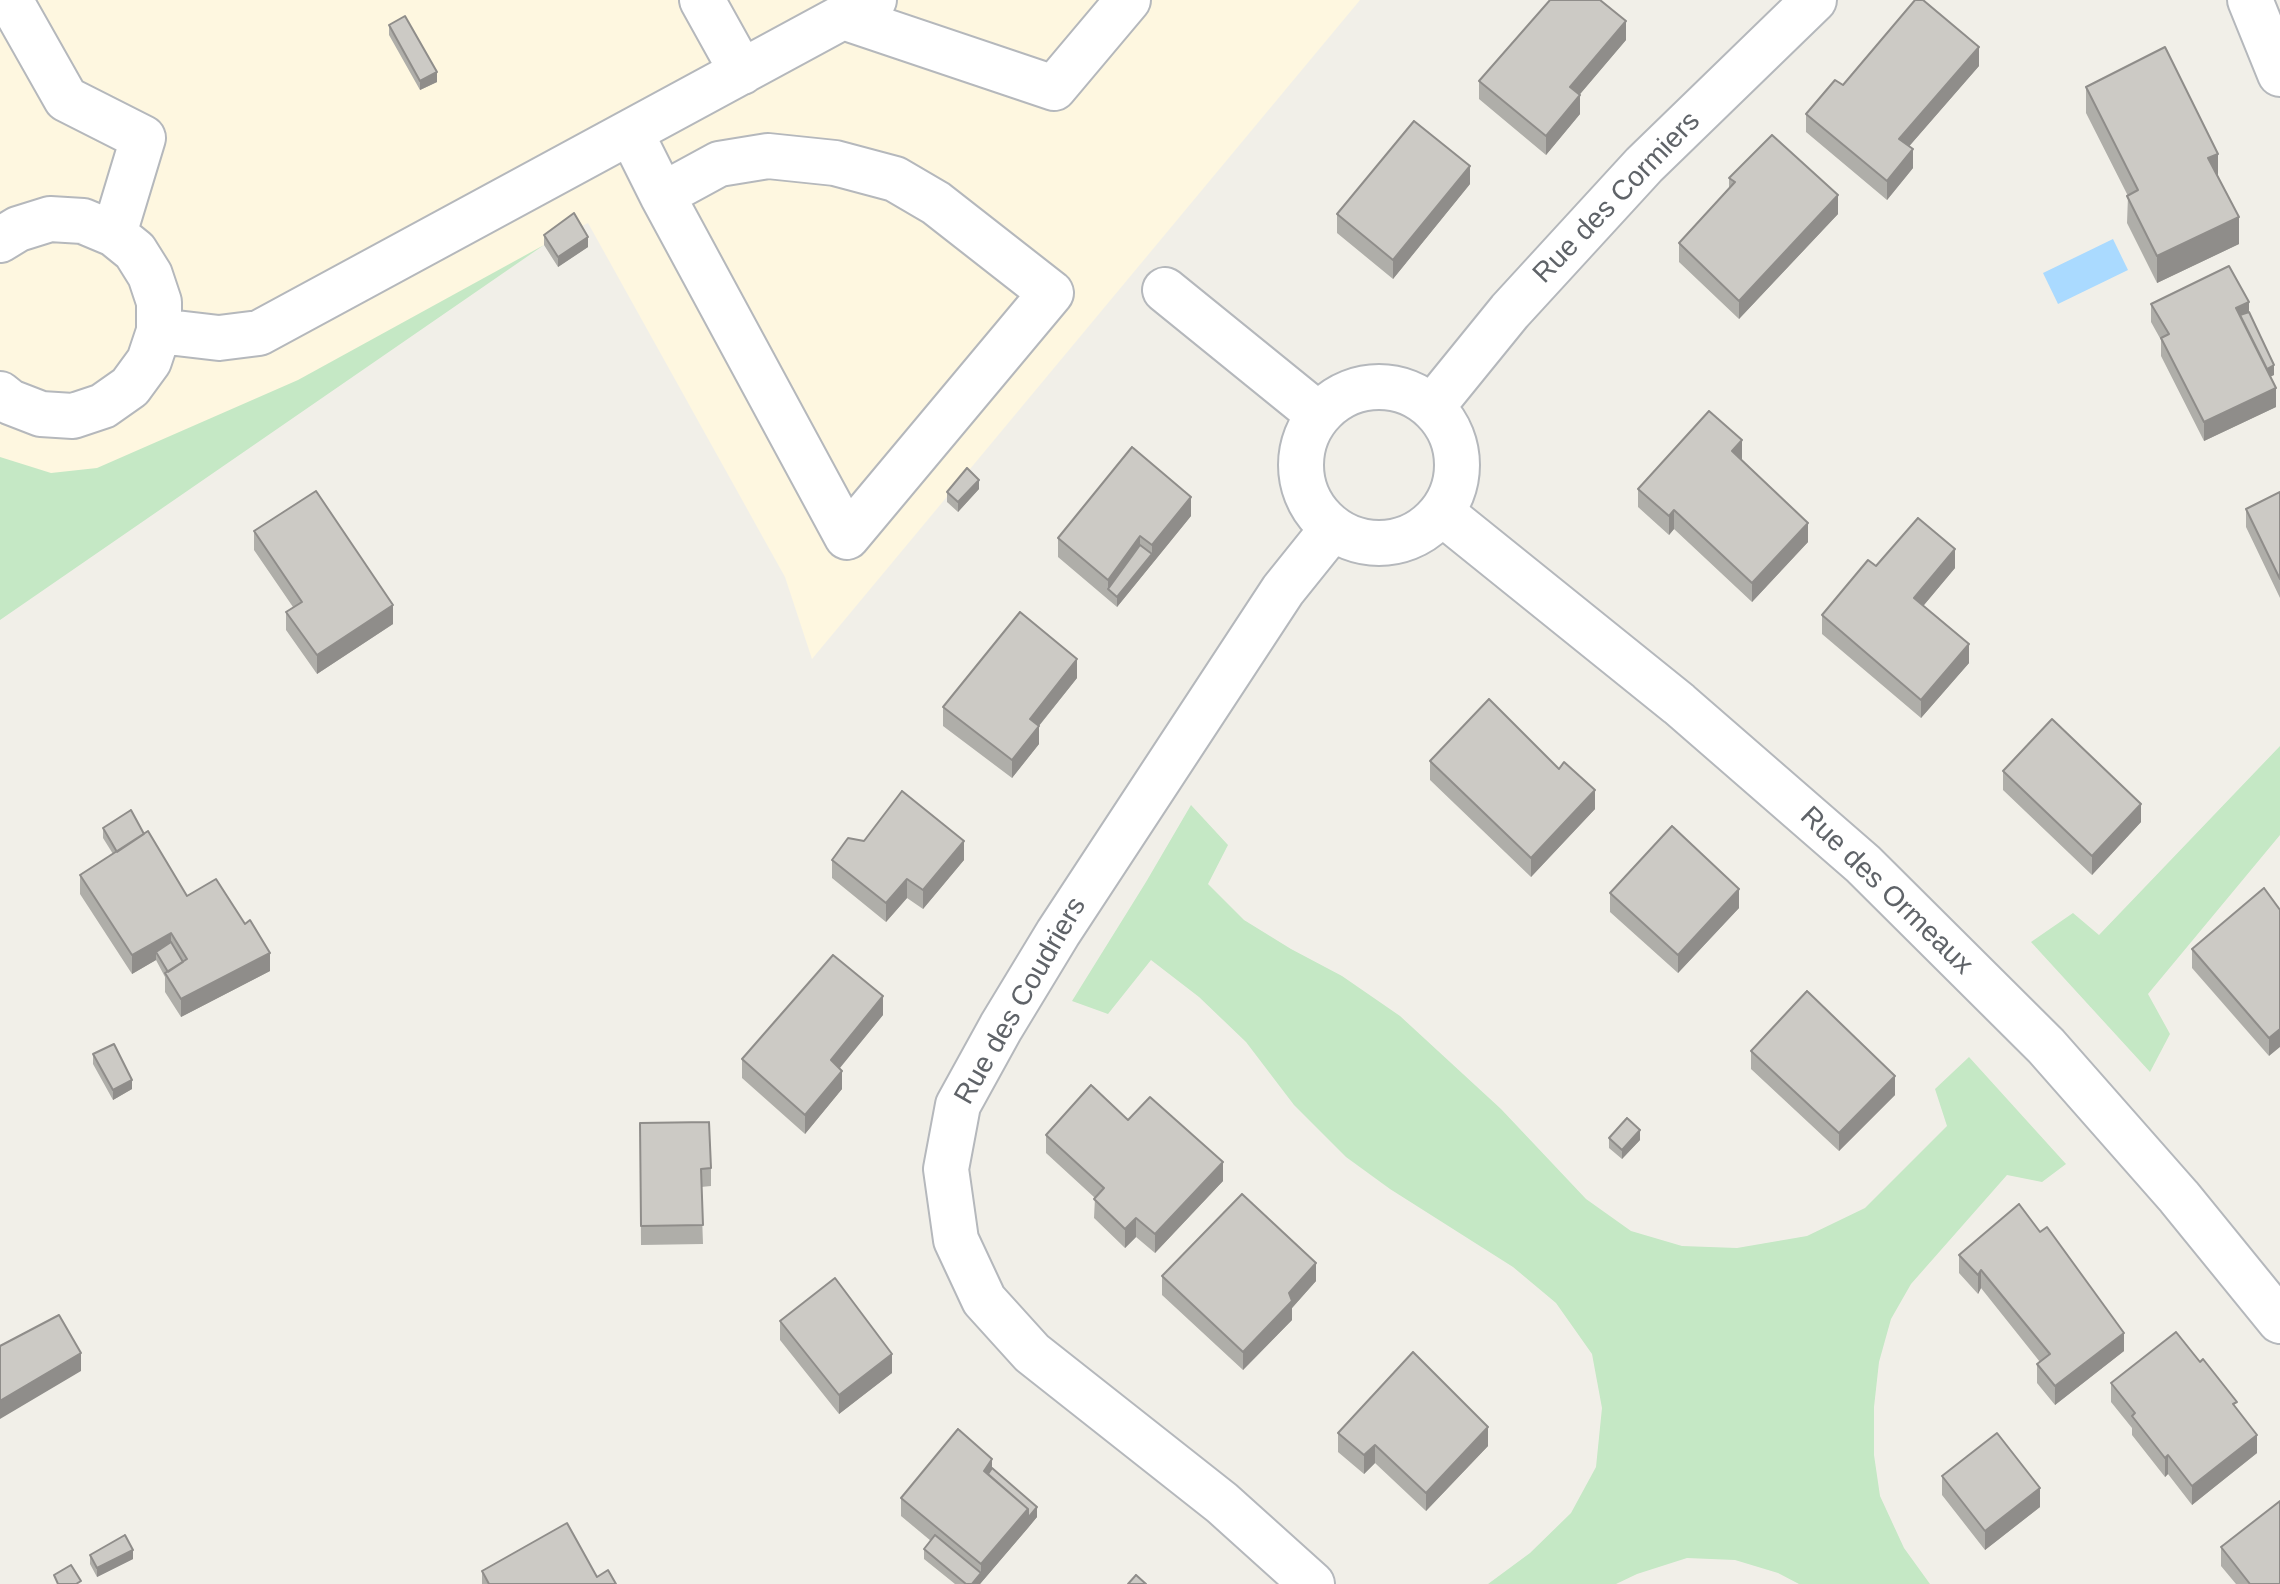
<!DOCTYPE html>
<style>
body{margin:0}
canvas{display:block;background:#f1efe8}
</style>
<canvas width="2280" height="1584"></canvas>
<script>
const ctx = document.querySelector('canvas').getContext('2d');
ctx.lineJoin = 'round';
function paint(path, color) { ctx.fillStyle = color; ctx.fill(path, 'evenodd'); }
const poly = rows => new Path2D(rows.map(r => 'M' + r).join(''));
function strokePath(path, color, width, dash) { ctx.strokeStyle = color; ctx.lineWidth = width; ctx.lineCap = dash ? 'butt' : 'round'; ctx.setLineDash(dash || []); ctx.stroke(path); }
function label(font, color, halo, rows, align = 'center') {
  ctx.font = font + ' Helvetica,sans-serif'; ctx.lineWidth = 7; ctx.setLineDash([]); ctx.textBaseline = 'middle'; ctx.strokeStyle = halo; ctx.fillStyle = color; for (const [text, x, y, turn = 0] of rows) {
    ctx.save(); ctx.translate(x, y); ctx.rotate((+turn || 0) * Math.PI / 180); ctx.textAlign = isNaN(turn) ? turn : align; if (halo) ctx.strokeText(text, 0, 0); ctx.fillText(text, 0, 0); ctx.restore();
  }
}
paint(poly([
 [0,0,1360,0,812,659,785,577,588,223,544,245,0,607]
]), '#fef7e0');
paint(poly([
 [544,245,0,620,0,457,51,473,97,468,298,380],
 [2280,746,2280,835,2148,994,2170,1034,2150,1072,2031,942,2073,913,2099,935],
 [1191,805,1228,845,1208,884,1244,920,1291,949,1342,976,1400,1016,1501,1109,1586,1199,1631,1231,1682,1246,1737,1248,1807,1236,1865,1208,1947,1126,1935,1089,1969,1057,2066,1164,2042,1182,2007,1175,1911,1284,1891,1319,1879,1362,1874,1407,1874,1455,1880,1496,1904,1548,1930,1584,1799,1584,1778,1573,1735,1560,1687,1558,1637,1574,1616,1584,1488,1584,1530,1553,1571,1513,1596,1467,1602,1408,1592,1354,1556,1303,1513,1267,1390,1189,1346,1157,1294,1105,1246,1042,1199,997,1151,960,1108,1014,1072,1001,1146,882]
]), '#c5e8c5');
paint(poly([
 [2113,239,2128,270,2058,304,2043,273]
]), '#aadaff');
const minor = poly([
 [10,0,66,99,143,138,114,234],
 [702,0,742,72],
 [2250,0,2280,74],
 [843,17,1054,88,1128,0],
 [631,133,662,195,847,537,1051,293,936,203,895,179,835,163,768,156,719,164,662,195],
 [0,240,18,229,50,219,83,221,114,234,135,251,150,275,159,302,159,331,149,361,130,387,103,406,73,416,41,414,10,402,0,394],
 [1165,290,1319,415],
 [159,331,219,338,259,333,874,0],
 '1301 465a78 78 0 1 1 156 0a78 78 0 1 1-156 0Z',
 [1432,407,1510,311,1644,165,1814,0],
 [1442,513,1679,704,1863,864,2046,1046,2179,1197,2280,1321],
 [1312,1584,1222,1503,1032,1353,984,1300,956,1240,946,1169,958,1105,1001,1027,1058,933,1283,590,1332,529]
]);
strokePath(minor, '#b5b8bc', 48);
strokePath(minor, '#fff', 44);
paint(poly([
 [389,25,437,82,420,90,389,35],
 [1626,40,1579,95,1580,114,1546,155,1479,99,1479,81],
 [1979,66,1909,146,1913,168,1887,200,1806,132,1806,114,1843,85],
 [2086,87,2218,176,2239,244,2157,283,2127,223,2128,196,2086,113],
 [1729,178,1838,214,1739,319,1679,262,1679,243,1729,188],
 [1470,184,1393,279,1337,233,1337,214],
 [544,235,588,247,558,267,544,245],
 [2151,304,2249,312,2274,375,2271,376,2276,407,2204,441,2161,356,2161,340,2151,322],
 [1742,459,1741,460,1808,542,1752,602,1674,529,1669,535,1638,507,1638,489],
 [979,489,958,512,947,502,947,492],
 [2280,492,2280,598,2246,527,2246,509],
 [1191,516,1117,607,1058,557,1058,538],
 [254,531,393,624,317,674,286,630,286,612,293,607,254,550],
 [1876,566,1955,568,1923,606,1969,663,1921,718,1822,634,1822,615],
 [1077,678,1039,726,1039,744,1012,778,943,726,943,707],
 [1430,761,1559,769,1595,809,1531,877,1430,780],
 [2003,771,2141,822,2092,875,2003,790],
 [103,828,144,834,187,896,270,971,181,1017,165,992,165,977,156,960,132,974,80,894,80,875,113,854,103,838],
 [832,860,964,860,923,909,907,898,886,922,832,878],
 [1610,893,1739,908,1678,973,1610,912],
 [2280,910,2269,1056,2192,968,2192,949],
 [883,1015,839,1068,842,1089,805,1134,742,1078,742,1059],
 [1751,1051,1895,1095,1839,1151,1751,1069],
 [93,1054,132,1089,113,1100,93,1064],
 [1128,1120,1223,1181,1155,1253,1136,1237,1125,1248,1094,1218,1095,1198,1046,1153,1046,1135],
 [640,1123,711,1168,711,1186,701,1187,703,1244,641,1245],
 [1609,1138,1640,1140,1622,1159,1609,1148],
 [1959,1255,2124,1351,2055,1405,2037,1383,2037,1364,2040,1362,1981,1288,1978,1294,1959,1273],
 [1162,1276,1316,1281,1292,1308,1292,1320,1243,1370,1162,1295],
 [780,1321,892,1373,839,1414,780,1340],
 [2111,1383,2237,1409,2257,1453,2192,1505,2168,1474,2165,1477,2132,1435,2132,1428,2111,1402],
 [1338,1433,1488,1446,1426,1511,1375,1463,1364,1474,1338,1452],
 [992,1468,1037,1517,980,1584,955,1584,924,1559,924,1549,931,1541,901,1516,901,1498],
 [1942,1476,2040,1507,1985,1550,1942,1495],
 [2221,1547,2280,1584,2236,1584,2221,1566],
 [90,1555,133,1559,97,1577,90,1564],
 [482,1571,616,1584,482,1584]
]), '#afaea9');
paint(poly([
 [1626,21,1626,40,1570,106,1570,87],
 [1979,47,1979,66,1899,158,1899,139],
 [437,72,437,82,420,90,420,81],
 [1580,95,1580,114,1546,155,1546,136],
 [1913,149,1913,168,1887,200,1887,181],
 [2218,154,2218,181,2208,158],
 [1470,166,1470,184,1393,279,1393,260],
 [1838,195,1838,214,1739,319,1739,301],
 [2239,217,2239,244,2157,283,2157,256],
 [588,237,588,247,558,267,558,257],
 [2249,302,2249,321,2240,325,2236,308],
 [2274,365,2274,375,2263,380,2263,370],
 [2276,388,2276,407,2204,441,2204,422],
 [1742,440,1742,459,1732,470,1732,451],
 [979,480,979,489,958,512,958,502],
 [1191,497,1191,516,1152,564,1152,545],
 [1674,510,1674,529,1669,535,1669,516],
 [1808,523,1808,542,1752,602,1752,583],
 [1140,536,1140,554,1108,589,1108,580],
 [1955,549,1955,568,1914,617,1914,598],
 [1152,554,1152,564,1117,607,1117,597],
 [393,605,393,624,317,674,317,655],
 [1969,644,1969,663,1921,718,1921,700],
 [1077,659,1077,678,1037,728,1039,726,1039,744,1012,778,1012,760,1030,719],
 [1595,790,1595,809,1531,877,1531,858],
 [2141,804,2141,822,2092,875,2092,856],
 [964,841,964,860,923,909,923,890],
 [907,879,907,898,886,922,886,903],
 [1739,889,1739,908,1678,973,1678,955],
 [171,933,171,951,156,952,156,960,132,974,132,955],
 [270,953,270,971,181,1017,181,999],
 [883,996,883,1015,831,1079,831,1060],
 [2280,1029,2280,1047,2269,1056,2269,1038],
 [842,1071,842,1089,805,1134,805,1115],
 [1895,1076,1895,1095,1839,1151,1839,1133],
 [132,1080,132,1089,113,1100,113,1090],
 [1640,1130,1640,1140,1622,1159,1622,1150],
 [1223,1162,1223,1181,1155,1253,1155,1234],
 [1136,1218,1136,1237,1125,1248,1125,1229],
 [1316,1263,1316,1281,1292,1308,1292,1320,1243,1370,1243,1352,1289,1293],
 [1981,1270,1981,1288,1978,1294,1978,1275],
 [2124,1333,2124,1351,2055,1405,2055,1386],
 [81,1353,81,1371,0,1419,0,1401],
 [892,1354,892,1373,839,1414,839,1395],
 [1488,1427,1488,1446,1426,1511,1426,1493],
 [2257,1435,2257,1453,2192,1505,2192,1486],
 [1375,1445,1375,1463,1364,1474,1364,1455],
 [2168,1455,2168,1474,2165,1477,2165,1458],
 [992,1459,992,1478,984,1471],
 [2040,1488,2040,1507,1985,1550,1985,1531],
 [1037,1507,1037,1517,1028,1528,1028,1518],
 [1028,1509,1028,1528,980,1584,972,1584,981,1573,981,1564],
 [133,1550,133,1559,97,1577,97,1568]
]), '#8f8d8a');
const building = poly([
 [1550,0,1600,0,1626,21,1570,87,1580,95,1546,136,1479,81,1550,0],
 [1915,0,1923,0,1979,47,1899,139,1913,149,1887,181,1806,114,1835,80,1843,85,1915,0],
 [405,16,437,72,420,81,389,25,405,16],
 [2165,47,2218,154,2208,158,2239,217,2157,256,2127,196,2138,190,2086,87,2165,47],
 [1414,121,1470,166,1393,260,1337,214,1414,121],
 [1772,135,1838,195,1739,301,1679,243,1735,182,1729,178,1772,135],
 [574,213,588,237,558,257,544,235,574,213],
 [2229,266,2249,302,2236,308,2276,388,2204,422,2161,338,2169,334,2151,304,2229,266],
 [2249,312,2274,365,2267,369,2240,315,2249,312],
 [1709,411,1742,440,1732,451,1808,523,1752,583,1674,510,1669,516,1638,489,1709,411],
 [1132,447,1191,497,1152,545,1140,536,1108,580,1058,538,1132,447],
 [967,468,979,480,958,502,947,492,967,468],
 [316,491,393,605,317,655,286,612,302,602,254,531,316,491],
 [2280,492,2280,579,2246,509,2280,492],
 [1918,518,1955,549,1914,598,1969,644,1921,700,1822,615,1868,560,1876,566,1918,518],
 [1140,545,1152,554,1117,597,1108,589,1140,545],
 [1020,612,1077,659,1030,719,1039,726,1012,760,943,707,1020,612],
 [1489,699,1559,769,1564,762,1595,790,1531,858,1430,761,1489,699],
 [2052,719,2141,804,2092,856,2003,771,2052,719],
 [902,791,964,841,923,890,907,879,886,903,832,860,848,838,864,841,902,791],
 [131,810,144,834,117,852,103,828,131,810],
 [1672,826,1739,889,1678,955,1610,893,1672,826],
 [148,831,187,896,216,879,245,924,250,920,270,953,181,999,165,973,187,959,171,933,132,955,80,875,148,831],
 [2264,888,2280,910,2280,1029,2269,1038,2192,949,2264,888],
 [171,942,183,962,168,972,156,952,171,942],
 [833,955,883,996,831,1060,842,1071,805,1115,742,1059,833,955],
 [1807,991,1895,1076,1839,1133,1751,1051,1807,991],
 [114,1044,132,1080,113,1090,93,1054,114,1044],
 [1091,1085,1128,1120,1150,1097,1223,1162,1155,1234,1136,1218,1125,1229,1094,1199,1104,1188,1046,1135,1091,1085],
 [1627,1118,1640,1130,1622,1150,1609,1138,1627,1118],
 [709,1122,711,1168,701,1169,703,1225,641,1226,640,1123,709,1122],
 [1242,1194,1316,1263,1289,1293,1292,1301,1243,1352,1162,1276,1242,1194],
 [2019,1204,2040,1232,2047,1227,2124,1333,2055,1386,2037,1364,2050,1354,1981,1270,1978,1275,1959,1255,2019,1204],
 [835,1278,892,1354,839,1395,780,1321,835,1278],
 [59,1315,81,1353,0,1401,0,1346,59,1315],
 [2176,1332,2200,1362,2203,1359,2237,1402,2233,1404,2257,1435,2192,1486,2168,1455,2165,1458,2132,1416,2135,1413,2111,1383,2176,1332],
 [1413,1352,1488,1427,1426,1493,1375,1445,1364,1455,1338,1433,1413,1352],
 [958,1429,992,1459,984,1471,1028,1509,981,1564,901,1498,958,1429],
 [1997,1433,2040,1488,1985,1531,1942,1476,1997,1433],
 [992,1468,1037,1507,1028,1518,1028,1509,988,1474,992,1468],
 [2280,1501,2280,1584,2250,1584,2221,1547,2280,1501],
 [567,1523,597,1577,608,1570,616,1584,489,1584,482,1571,567,1523],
 [125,1535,133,1550,97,1568,90,1555,125,1535],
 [935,1535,981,1573,972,1584,966,1584,924,1549,935,1535],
 [71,1565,81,1581,76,1584,58,1584,54,1575,71,1565],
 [1136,1575,1146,1584,1128,1584,1136,1575]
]);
paint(building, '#cccac5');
strokePath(building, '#8f8d8a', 2);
label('28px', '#5f6368', '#fff', [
 ["Rue des Cormiers",1617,198,-46],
 ["Rue des Ormeaux",1886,891,44],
 ["Rue des Coudriers",1021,1001,-60]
]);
</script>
